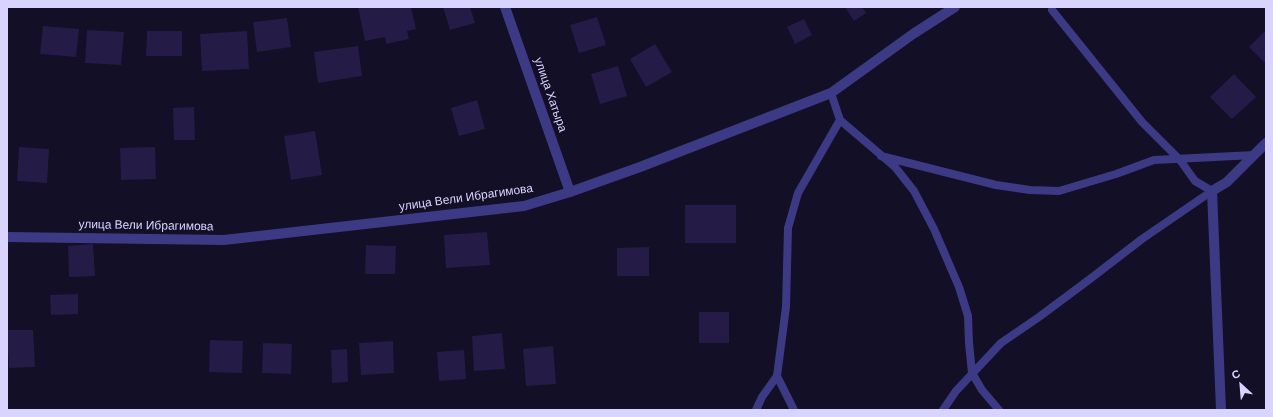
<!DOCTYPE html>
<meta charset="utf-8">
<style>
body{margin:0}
#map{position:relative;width:1273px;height:417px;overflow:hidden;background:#130f26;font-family:"DM Sans",sans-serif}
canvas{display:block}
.frame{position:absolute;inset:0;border:8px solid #d9d4ff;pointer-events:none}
.north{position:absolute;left:1221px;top:365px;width:40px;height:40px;-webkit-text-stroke:3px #130f26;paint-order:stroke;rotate:334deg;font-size:11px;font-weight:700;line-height:16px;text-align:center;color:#d9d4ff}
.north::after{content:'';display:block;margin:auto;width:14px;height:18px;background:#d9d4ff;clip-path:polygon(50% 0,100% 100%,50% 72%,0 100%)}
</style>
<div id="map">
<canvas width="1273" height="417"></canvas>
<div class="frame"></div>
<div class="north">С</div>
</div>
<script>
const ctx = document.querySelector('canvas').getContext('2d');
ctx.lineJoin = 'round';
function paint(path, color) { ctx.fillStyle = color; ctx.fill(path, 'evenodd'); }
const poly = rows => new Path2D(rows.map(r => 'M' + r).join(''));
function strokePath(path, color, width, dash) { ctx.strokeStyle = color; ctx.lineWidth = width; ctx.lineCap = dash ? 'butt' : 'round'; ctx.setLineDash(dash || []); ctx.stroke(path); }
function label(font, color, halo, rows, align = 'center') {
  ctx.font = font + ' "DM Sans",sans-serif'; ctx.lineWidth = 3.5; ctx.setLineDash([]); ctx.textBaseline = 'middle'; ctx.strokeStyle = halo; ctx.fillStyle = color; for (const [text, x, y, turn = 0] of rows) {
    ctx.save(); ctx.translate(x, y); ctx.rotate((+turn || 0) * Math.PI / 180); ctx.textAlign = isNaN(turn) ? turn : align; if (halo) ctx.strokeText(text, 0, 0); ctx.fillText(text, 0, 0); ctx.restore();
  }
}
paint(poly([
 [358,7,411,7,416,29,407,31,409,39,386,44,385,37,365,41],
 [443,7,470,7,475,23,450,30],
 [845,7,862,7,866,13,854,21],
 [597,17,606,45,579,53,570,25],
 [287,18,291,47,257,52,253,22],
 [804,19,812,35,795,44,787,27],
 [43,26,79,29,76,57,40,54],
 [87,30,124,32,121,65,85,63],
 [1266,30,1266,64,1249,47],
 [147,31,182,31,182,56,146,56],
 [247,31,249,69,202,71,200,34],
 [655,44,672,72,646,87,630,59],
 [358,46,362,76,318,83,314,52],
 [618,66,627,96,600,104,591,74],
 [1234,74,1256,97,1232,119,1210,97],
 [477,100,485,129,459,136,451,108],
 [194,107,195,140,174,140,173,108],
 [315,131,322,175,291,180,284,136],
 [19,147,49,149,47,183,17,181],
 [155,147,156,179,121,180,120,148],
 [685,205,736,205,736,243,685,243],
 [487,232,490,265,446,268,444,235],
 [93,244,95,276,69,277,68,246],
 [366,245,396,246,395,274,365,274],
 [649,247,649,276,617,276,617,248],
 [78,294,78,314,51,315,50,295],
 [699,312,729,312,729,343,699,343],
 [7,330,33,330,35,367,9,368],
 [502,333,505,369,474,371,472,336],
 [210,340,243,341,242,373,209,372],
 [393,341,394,373,361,375,359,343],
 [263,343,292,344,291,374,262,373],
 [553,346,556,384,526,386,523,349],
 [347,349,348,382,332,383,331,350],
 [464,350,466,379,439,381,437,352]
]), '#241b47');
strokePath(poly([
 [840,120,895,167,914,191,934,229,959,287,968,316,969,343,972,373,982,390,999,410],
 [881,156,996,185,1030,190,1059,191,1116,174,1154,160,1255,155],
 [777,376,794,410],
 [756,410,762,397,777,376,786,307,788,228,798,193,840,120,831,93],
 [943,410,956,391,1001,343,1039,317,1090,279,1142,239,1212,191,1195,181,1180,160,1142,122,1052,10]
]), '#3d3a85', 8);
strokePath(poly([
 [7,237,224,240,524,206,570,192],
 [1221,410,1212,191,1227,182,1266,143]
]), '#3d3a85', 10);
strokePath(poly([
 [505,7,570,192,640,167,831,93,913,34,955,7]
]), '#3d3a85', 10);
label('12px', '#d9d4ff', '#130f26', [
 ["улица Хатыра",550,95,71],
 ["улица Вели Ибрагимова",466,198,-8],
 ["улица Вели Ибрагимова",146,226,1]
]);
</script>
